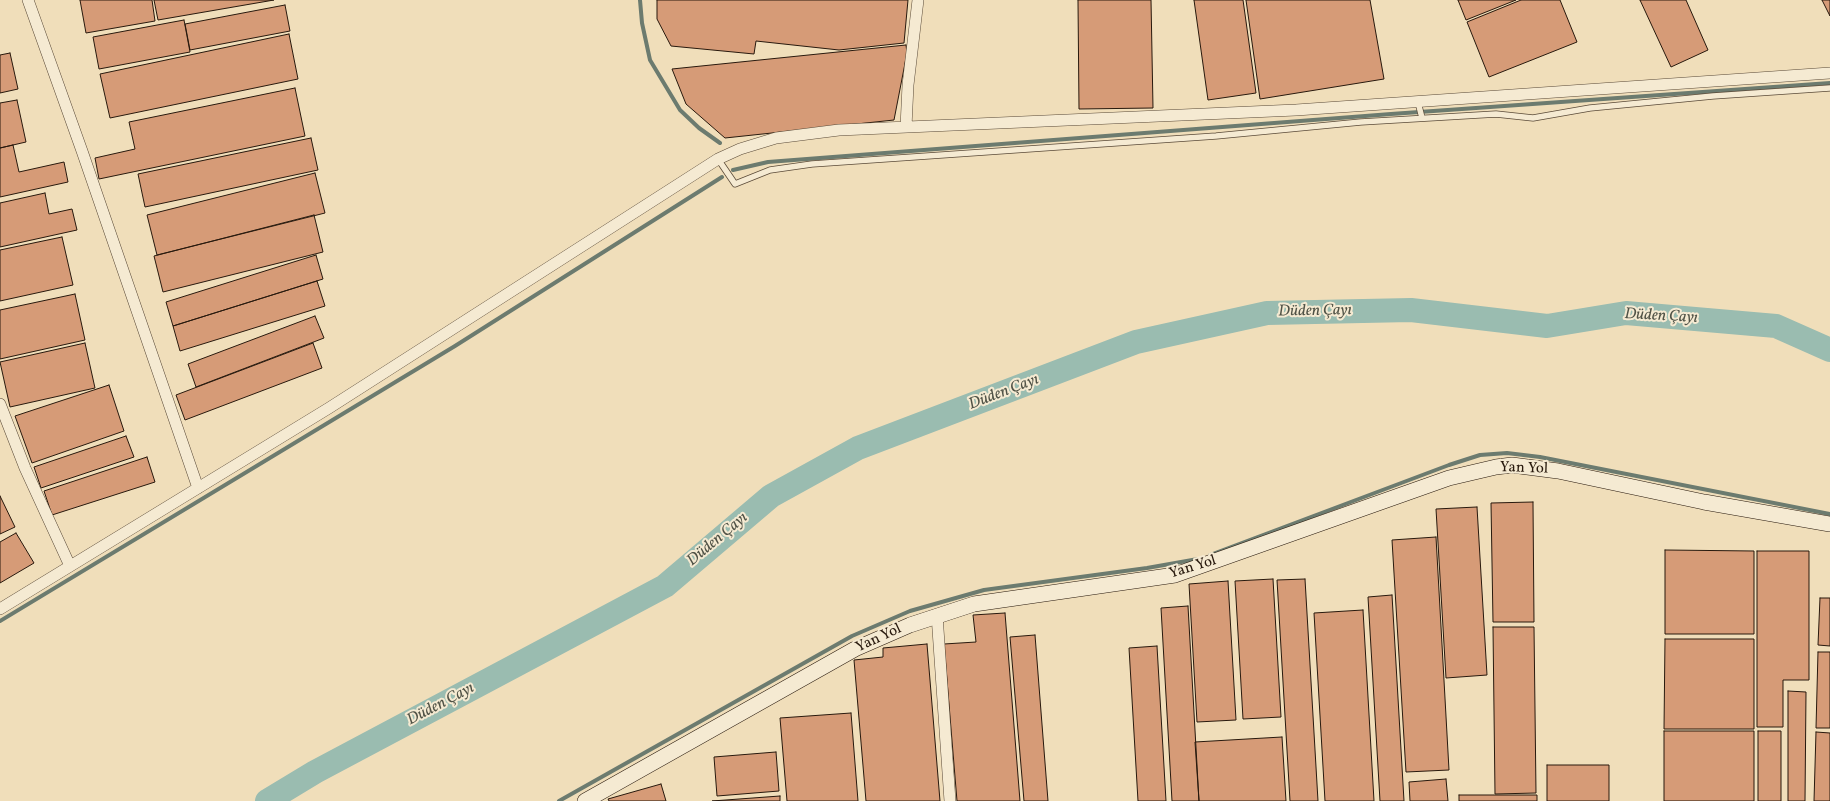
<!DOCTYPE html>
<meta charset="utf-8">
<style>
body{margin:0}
canvas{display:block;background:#f0deba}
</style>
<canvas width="1830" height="801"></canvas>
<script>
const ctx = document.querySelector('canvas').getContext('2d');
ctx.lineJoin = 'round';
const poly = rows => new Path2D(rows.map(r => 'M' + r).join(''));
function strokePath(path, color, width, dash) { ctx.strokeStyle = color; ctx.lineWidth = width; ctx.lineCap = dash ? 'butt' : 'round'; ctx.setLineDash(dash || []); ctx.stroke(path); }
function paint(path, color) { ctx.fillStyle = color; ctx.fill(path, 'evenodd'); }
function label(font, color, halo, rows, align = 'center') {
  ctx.font = font + ' Vollkorn,serif'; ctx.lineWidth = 4; ctx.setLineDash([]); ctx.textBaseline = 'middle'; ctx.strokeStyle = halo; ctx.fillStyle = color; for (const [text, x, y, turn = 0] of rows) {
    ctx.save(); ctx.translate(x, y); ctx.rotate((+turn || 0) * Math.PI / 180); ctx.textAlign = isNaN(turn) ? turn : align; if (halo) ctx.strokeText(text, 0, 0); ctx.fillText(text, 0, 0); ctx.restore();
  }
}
strokePath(poly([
 [640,0,642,23,650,60,680,110,699,128,720,143],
 [733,170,768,162,1391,114,1830,83],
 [1210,555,1449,465,1480,455,1507,453,1540,457,1830,514],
 [0,621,455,346,722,177],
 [559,801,852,636,910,611,984,590,1147,568,1198,559]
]), '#6c7b6f', 4);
strokePath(poly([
 [267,801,315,772,665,586,771,496,858,448,1136,342,1267,313,1411,310,1547,326,1626,313,1776,326,1830,350]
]), '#9abcb0', 24);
const building = poly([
 [80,0,152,0,155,21,86,33,80,0],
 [154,0,274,0,158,20,154,0],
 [657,0,908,0,904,43,839,50,756,41,754,54,671,46,657,19,657,0],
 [1078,0,1151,0,1153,108,1079,109,1078,0],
 [1194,0,1243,0,1256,93,1208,100,1194,0],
 [1246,0,1370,0,1384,79,1260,99,1246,0],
 [1458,0,1516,0,1466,20,1458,0],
 [1521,0,1560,0,1577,42,1489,77,1467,22,1521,0],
 [1640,0,1686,0,1708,50,1671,67,1640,0],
 [1822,0,1830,0,1830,16,1822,0],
 [285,5,290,31,190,50,185,24,285,5],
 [184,20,190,52,99,69,93,37,184,20],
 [289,34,298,79,110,118,100,74,289,34],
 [906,45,907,53,894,120,725,138,686,104,672,69,906,45],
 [10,53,18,89,0,93,0,55,10,53],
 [295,88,305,136,99,179,95,158,135,149,129,122,295,88],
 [17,100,26,142,0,148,0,103,17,100],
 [311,138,318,170,145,207,138,174,311,138],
 [13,145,19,172,64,162,68,182,0,197,0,148,13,145],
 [315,173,325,213,157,255,147,215,315,173],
 [45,193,49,214,72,209,77,230,0,247,0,203,45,193],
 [314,215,323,252,163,292,154,256,314,215],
 [62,237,73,285,0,301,0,250,62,237],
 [316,255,323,279,173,326,166,302,316,255],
 [317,281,325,306,180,351,173,326,317,281],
 [75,294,85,340,0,359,0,310,75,294],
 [315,316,324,338,196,387,188,364,315,316],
 [85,343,95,388,10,407,0,362,85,343],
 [313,343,322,368,185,420,176,395,313,343],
 [109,385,124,431,32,463,15,416,109,385],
 [126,436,134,457,41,488,34,467,126,436],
 [147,457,155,482,52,515,44,491,147,457],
 [0,496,15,527,0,534,0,496],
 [1533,502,1534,622,1493,622,1491,503,1533,502],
 [1477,507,1487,675,1446,678,1436,509,1477,507],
 [16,533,34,563,0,583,0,542,16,533],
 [1436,537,1449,770,1406,772,1392,540,1436,537],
 [1665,550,1754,551,1754,634,1665,634,1665,550],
 [1757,551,1809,551,1809,680,1783,680,1783,727,1757,727,1757,551],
 [1273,579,1281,717,1243,719,1235,581,1273,579],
 [1305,579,1318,801,1290,801,1277,580,1305,579],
 [1228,581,1236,720,1197,722,1189,584,1228,581],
 [1392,595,1404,801,1380,801,1368,597,1392,595],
 [1820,598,1830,598,1830,646,1818,645,1820,598],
 [1188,606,1199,801,1172,801,1161,608,1188,606],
 [1363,610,1374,801,1325,801,1314,613,1363,610],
 [1005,613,1020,801,957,801,944,644,976,642,973,615,1005,613],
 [1493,627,1534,627,1536,793,1495,794,1493,627],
 [1035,635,1048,801,1024,801,1010,637,1035,635],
 [1665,639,1754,639,1754,729,1664,729,1665,639],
 [927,644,940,801,866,801,854,660,883,657,883,648,927,644],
 [1157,646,1166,801,1138,801,1129,648,1157,646],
 [1818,652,1830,652,1830,728,1816,728,1818,652],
 [1788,691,1806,692,1805,801,1788,801,1788,691],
 [851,713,858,801,787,801,780,718,851,713],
 [1664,731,1754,731,1754,801,1664,801,1664,731],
 [1758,731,1781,731,1781,801,1758,801,1758,731],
 [1816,732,1830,733,1830,801,1814,801,1816,732],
 [1282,737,1286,801,1199,801,1195,742,1282,737],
 [776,752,779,791,717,796,714,757,776,752],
 [1547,765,1609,765,1609,801,1547,801,1547,765],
 [1446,779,1448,801,1410,801,1409,782,1446,779],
 [661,784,666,801,609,801,608,799,661,784],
 [1459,795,1537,795,1537,801,1459,801,1459,795],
 [780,796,780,801,712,801,780,796]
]);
paint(building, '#d69b77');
strokePath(building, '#28190d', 1);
const lane = poly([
 [1418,102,1422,118],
 [718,159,735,184,770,170,812,164,1216,136,1361,122,1496,114,1533,118,1590,108,1713,96,1830,88]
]);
const street = poly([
 [28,0,82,151,198,488],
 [906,127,908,85,918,0],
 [0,404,25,468,70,566],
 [0,609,329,408,718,159,740,149,776,138,839,130,1296,110,1830,73],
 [937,615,950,801]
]);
const secondary = poly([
 [585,801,855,649,910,625,974,604,1175,575,1449,478,1496,467,1512,465,1558,471,1704,502,1830,524]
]);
strokePath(lane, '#5a4a38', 7);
strokePath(street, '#5a4a38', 12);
strokePath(secondary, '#28190d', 16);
strokePath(lane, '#f5ead2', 5.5);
strokePath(street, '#f5ead2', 11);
strokePath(secondary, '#f5ead2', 15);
label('15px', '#28190d', '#f5ead2', [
 ["Yan Yol",1524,469,2],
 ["Yan Yol",1193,568,-17],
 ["Yan Yol",879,639,-25]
]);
label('italic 16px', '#505246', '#f5ead2', [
 ["Düden Çayı",1315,312,-1],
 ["Düden Çayı",1661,317,3],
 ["Düden Çayı",1004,393,-21],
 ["Düden Çayı",718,540,-40],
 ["Düden Çayı",441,705,-28]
]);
</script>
